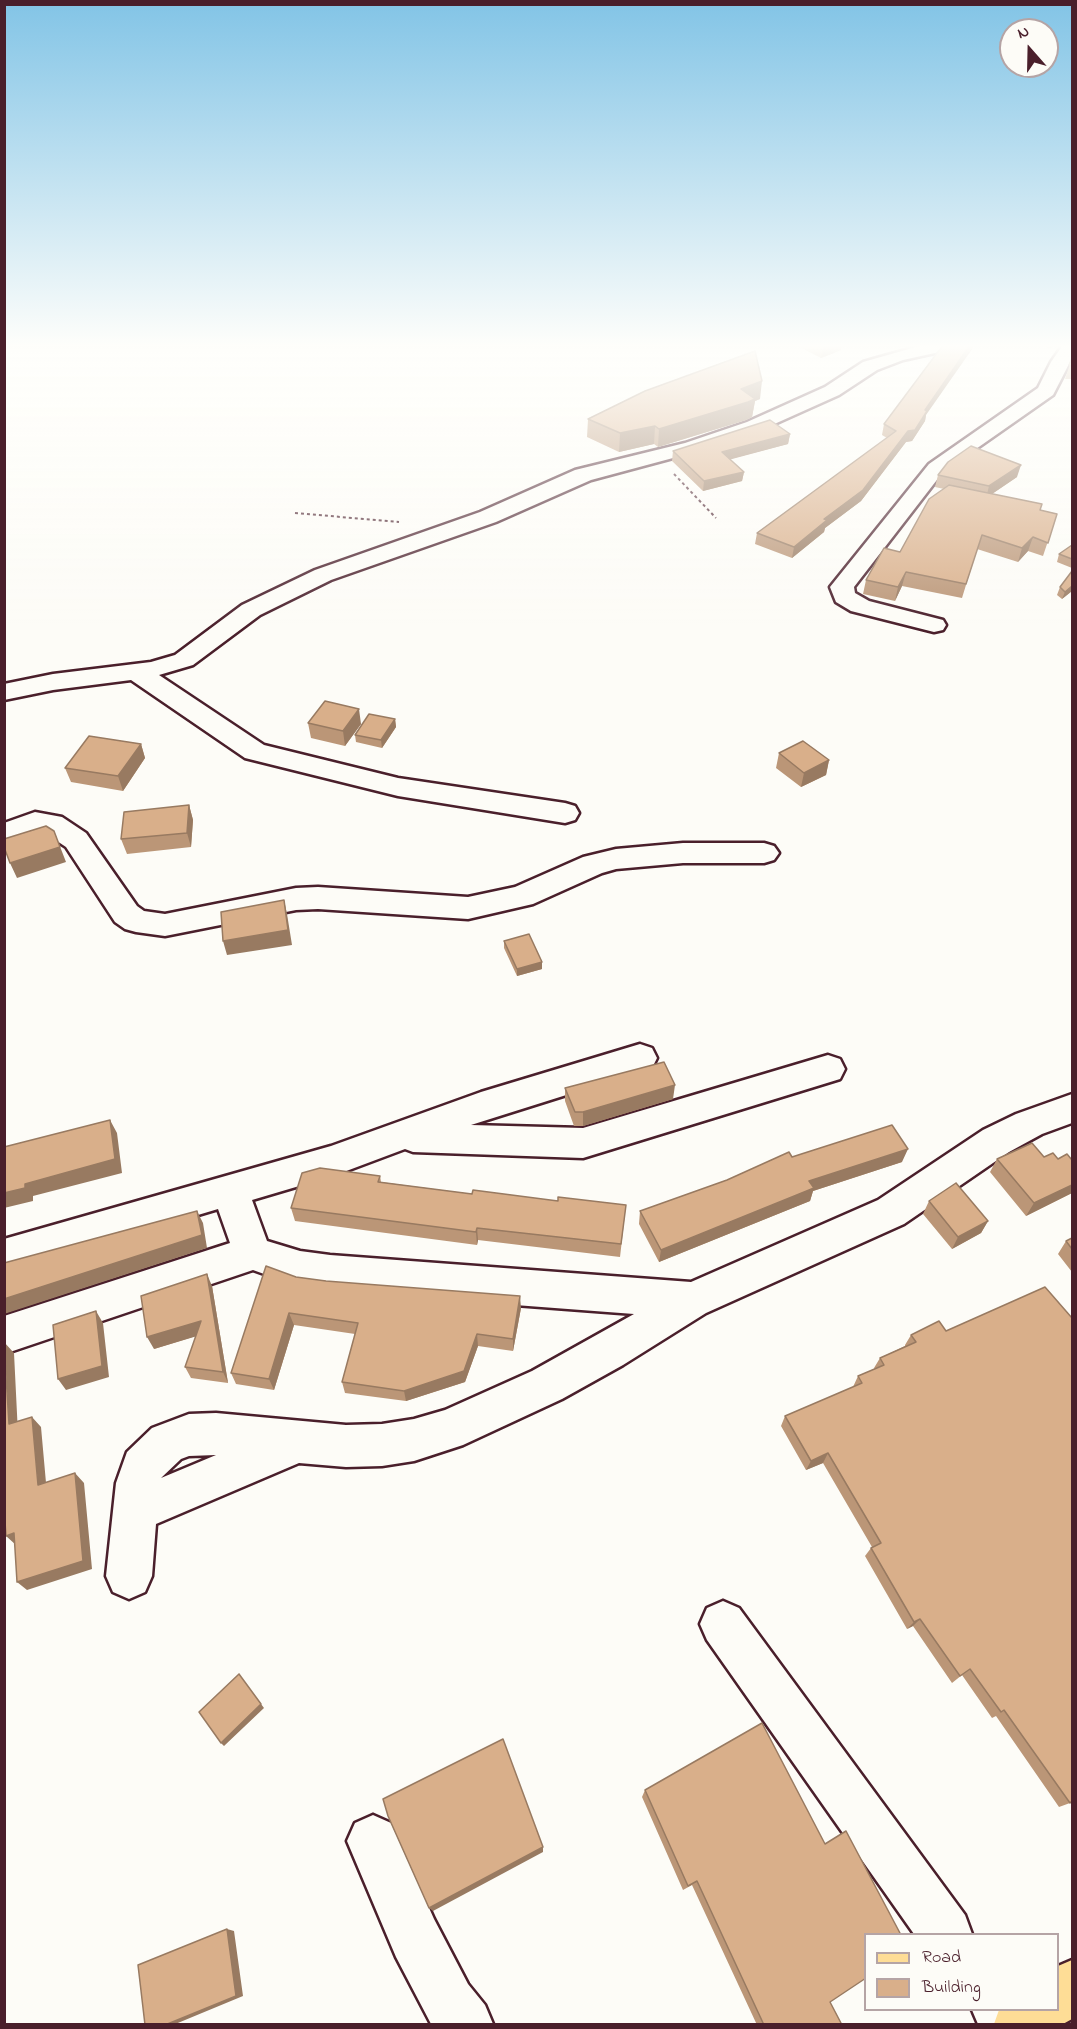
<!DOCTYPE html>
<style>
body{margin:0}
#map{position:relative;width:1077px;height:2029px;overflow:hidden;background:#fdfcf7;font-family:"Indie Flower",sans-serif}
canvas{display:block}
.frame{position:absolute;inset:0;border:6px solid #4a1f2b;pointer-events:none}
.legend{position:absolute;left:864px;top:1933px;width:195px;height:78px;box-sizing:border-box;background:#fdfcf7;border:2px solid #b5a4a5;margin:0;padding:8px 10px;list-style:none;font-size:18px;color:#4a1f2b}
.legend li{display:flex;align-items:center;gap:12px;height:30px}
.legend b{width:30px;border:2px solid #b5a4a5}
.north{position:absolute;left:999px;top:18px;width:60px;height:60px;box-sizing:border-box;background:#fdfcf7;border:2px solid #b5a4a5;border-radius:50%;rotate:340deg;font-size:16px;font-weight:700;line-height:24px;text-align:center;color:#4a1f2b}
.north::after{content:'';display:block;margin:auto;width:21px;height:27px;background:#4a1f2b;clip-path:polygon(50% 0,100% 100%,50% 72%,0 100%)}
</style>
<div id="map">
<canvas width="1077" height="2029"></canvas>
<div class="frame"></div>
<ul class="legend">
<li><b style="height:8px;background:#fedd96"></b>Road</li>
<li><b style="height:16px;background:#d9af8a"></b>Building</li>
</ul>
<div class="north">N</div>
</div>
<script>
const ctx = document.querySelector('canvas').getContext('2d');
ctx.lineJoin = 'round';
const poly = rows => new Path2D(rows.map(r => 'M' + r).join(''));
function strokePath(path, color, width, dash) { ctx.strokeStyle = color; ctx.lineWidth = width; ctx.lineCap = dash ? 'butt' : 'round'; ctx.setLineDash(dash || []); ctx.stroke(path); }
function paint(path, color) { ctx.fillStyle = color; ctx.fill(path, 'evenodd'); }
const minor = poly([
 [923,345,956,345,953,349,903,360,877,370,839,395,761,430,699,451,591,480,496,522,331,580,260,615,193,665,159,675,264,745,398,778,565,803,575,806,579,813,575,820,565,823,398,796,245,758,131,680,53,690,4,700,4,684,53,674,151,662,175,655,242,605,315,570,480,512,575,470,685,443,747,422,825,387,863,362,923,345],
 [1063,345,1072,345,1072,358,1053,395,943,472,854,587,855,593,869,601,943,620,946,625,943,630,934,632,851,611,836,602,830,587,929,464,1038,388,1051,362,1063,345],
 [35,812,62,817,86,833,137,906,144,911,165,914,296,888,318,887,468,897,515,887,583,857,616,849,683,843,764,843,774,846,779,853,774,860,764,863,683,863,616,869,602,873,533,904,468,919,318,909,296,910,165,936,136,932,125,929,115,922,66,847,45,833,37,832,4,844,4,823,35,812],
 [640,1044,652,1048,657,1058,652,1068,471,1125,583,1128,828,1055,840,1059,845,1069,840,1079,583,1158,413,1152,405,1149,333,1176,252,1200,267,1241,300,1251,330,1255,691,1282,878,1200,983,1130,1016,1114,1072,1094,1072,1123,1042,1134,1009,1152,904,1224,706,1313,623,1365,562,1399,463,1445,414,1461,382,1466,346,1467,299,1463,156,1524,152,1576,145,1592,129,1599,113,1592,106,1576,116,1483,127,1452,152,1428,189,1414,216,1413,346,1425,382,1424,414,1419,445,1410,532,1371,634,1314,330,1291,300,1287,253,1270,4,1354,4,1316,230,1243,218,1209,4,1273,4,1239,331,1146,481,1092,640,1044],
 [216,1455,161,1478,181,1459,189,1456,216,1455],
 [723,1601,739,1608,965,1915,972,1934,914,1934,707,1640,700,1624,707,1608,723,1601],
 [373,1815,391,1823,434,1919,468,1984,485,2005,493,2024,431,2024,430,2022,396,1957,347,1841,355,1823,373,1815],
 [972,2010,1032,2010,1038,2024,978,2024,972,2010]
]);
const major = poly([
 [1072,1960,1072,2019,1063,2024,994,2024,999,2010,1058,2010,1058,1966,1072,1960]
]);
strokePath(minor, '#4a1f2b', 5);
strokePath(major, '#4a1f2b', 5);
strokePath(poly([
 [674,474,716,518],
 [295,513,399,522]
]), '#4a1f2b', 2, [3, 3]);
paint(minor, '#fdfcf7');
paint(major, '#fedd96');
paint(poly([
 [796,345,842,345,841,350,821,358],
 [1028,345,1054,345,1050,348],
 [1072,358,1072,382,1072,379,1065,379],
 [760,399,755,401,752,417,746,420,658,447,654,444,619,452,587,437,588,419],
 [926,415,925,421,912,441,906,442,861,501,825,528,824,532,792,558,755,544,757,533,887,438,882,435,884,424],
 [790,434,788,444,730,459,744,472,742,481,703,491,672,461,673,451],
 [938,475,1017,477,992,494,1040,510,1057,514,1043,556,1028,551,1018,562,977,549,962,598,902,586,895,601,863,594,866,580,900,552,944,489,935,487],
 [1072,545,1072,568,1057,562,1059,554],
 [1060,587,1072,591,1062,599,1057,595],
 [395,719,396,727,382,748,356,742,355,735],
 [308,723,361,724,345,746,311,738],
 [141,744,145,758,123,791,71,782,65,768],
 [779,753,829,760,826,775,801,787,776,768],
 [189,805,193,820,191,847,127,854,121,839],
 [504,941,542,969,517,976,504,948],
 [565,1088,673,1099,583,1126,574,1126,565,1101],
 [792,1157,902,1162,813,1191,810,1201,659,1262,639,1224,640,1211],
 [1044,1157,1072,1160,1072,1193,1026,1216,990,1172,997,1159],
 [380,1176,381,1182,472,1194,558,1201,626,1205,620,1257,478,1240,477,1245,295,1221,291,1208],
 [929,1201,988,1221,981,1233,952,1249,923,1214],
 [1072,1238,1072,1272,1058,1254,1066,1241],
 [296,1277,521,1308,513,1351,478,1346,465,1382,406,1401,345,1393,342,1382,355,1334,294,1325,274,1390,236,1384,231,1373],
 [212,1286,228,1383,191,1378,185,1367,196,1336,154,1349],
 [939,1321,1070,1803,1059,1807,996,1716,992,1718,962,1675,952,1683,913,1626,907,1629,865,1556,871,1548,872,1547,823,1463,806,1470,781,1426,785,1416,853,1387,858,1376,875,1369,874,1368,880,1358,905,1346,905,1345,911,1335],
 [645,1790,825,1844,846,1831,830,2002,842,2025,757,2025,692,1885,683,1890,642,1797]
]), '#bb9677');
paint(poly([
 [824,345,842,345,841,350,821,358],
 [970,345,975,345,926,415,925,421,912,441,906,442,861,501,825,528,824,532,792,558,794,547,824,519,925,410],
 [762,381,760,399,755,401,752,417,746,420,658,447,659,429,741,389],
 [655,426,654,444,619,452,620,433],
 [790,434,788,444,721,462,722,452],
 [1021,465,1017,477,986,498,989,486],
 [744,472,742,481,703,491,704,481],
 [1033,537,1028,551,1018,562,1022,548],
 [906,572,902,586,895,601,898,587],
 [1072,586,1072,591,1062,599,1065,592],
 [359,709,361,724,345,746,343,731],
 [395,719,396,727,382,748,381,740],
 [141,744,145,758,123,791,118,776],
 [829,760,826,775,801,787,804,773],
 [189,805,193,820,191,847,187,833],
 [54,831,66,862,17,878,10,863],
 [284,900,287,914,292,945,227,955,223,941],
 [542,962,542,969,517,976,517,969],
 [675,1085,673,1099,583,1126,583,1112],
 [110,1120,117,1133,122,1173,33,1196,33,1201,4,1208,4,1193,25,1184],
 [908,1149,902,1162,813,1191,810,1201,659,1262,661,1250,809,1181],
 [1072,1185,1072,1193,1026,1216,1034,1203],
 [197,1211,203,1223,207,1248,4,1314,4,1299],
 [988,1221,981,1233,952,1249,958,1237],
 [477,1228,478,1240,477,1245,476,1232],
 [207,1274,212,1286,228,1383,223,1372],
 [520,1296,521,1308,513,1351,513,1339],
 [96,1311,103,1323,109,1377,66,1390,58,1379],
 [289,1313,294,1325,274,1390,269,1379],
 [201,1321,207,1333,154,1349,147,1337],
 [477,1334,478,1346,465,1382,406,1401,404,1391],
 [4,1342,14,1353,18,1434,9,1424],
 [32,1417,41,1427,47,1494,38,1485],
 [828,1453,823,1463,806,1470,811,1461],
 [75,1473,84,1483,92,1569,27,1590,17,1582],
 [14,1533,16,1545,6,1536],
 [920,1619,913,1626,907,1629,914,1622],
 [239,1674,264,1708,224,1746,221,1743],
 [543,1847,543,1852,433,1911,429,1908],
 [227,1929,234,1931,243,1996,173,2025,165,2025]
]), '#987a61');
const building = poly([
 [943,345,970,345,925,410,927,411,915,430,908,431,863,490,824,519,827,520,794,547,757,533,896,431,884,424,943,345],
 [755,351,762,381,741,389,755,399,748,402,659,429,655,426,620,433,588,419,645,391,755,351],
 [1072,358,1072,366,1069,365,1072,358],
 [770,420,790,434,722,452,744,472,704,481,673,451,770,420],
 [971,446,1021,465,989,486,938,475,948,462,971,446],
 [949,485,1042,504,1040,510,1057,514,1048,543,1033,537,1022,548,982,535,966,584,906,572,898,587,866,580,884,548,900,552,929,499,949,485],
 [1072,545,1072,559,1059,554,1072,545],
 [1072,571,1072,586,1065,592,1060,587,1072,571],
 [325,701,359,709,343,731,308,723,325,701],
 [369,714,395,719,381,740,355,735,369,714],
 [89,736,141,744,118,776,65,768,89,736],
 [803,741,829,760,804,773,779,753,803,741],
 [189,805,187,833,121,839,124,812,189,805],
 [46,826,54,831,60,847,10,863,4,847,4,839,46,826],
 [284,900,288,930,223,941,221,912,284,900],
 [529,934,542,962,517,969,504,941,529,934],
 [664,1062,675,1085,583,1112,575,1112,565,1088,664,1062],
 [110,1120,115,1159,25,1184,25,1188,4,1193,4,1147,110,1120],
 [892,1125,908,1149,809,1181,814,1188,661,1250,640,1211,727,1180,789,1152,792,1157,892,1125],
 [1032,1143,1044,1157,1053,1153,1058,1159,1067,1154,1072,1160,1072,1185,1034,1203,997,1159,1032,1143],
 [320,1168,380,1176,378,1182,472,1194,473,1190,558,1201,558,1197,626,1205,621,1244,477,1228,476,1232,291,1208,302,1173,320,1168],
 [956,1183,988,1221,958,1237,929,1201,956,1183],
 [197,1211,202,1235,4,1299,4,1263,197,1211],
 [1072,1238,1072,1249,1066,1241,1072,1238],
 [266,1266,296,1277,326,1281,520,1296,513,1339,477,1334,464,1371,404,1391,342,1382,358,1323,289,1313,269,1379,231,1373,266,1266],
 [207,1274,223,1372,185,1367,201,1321,147,1337,141,1296,207,1274],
 [1045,1287,1072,1318,1072,1801,1070,1803,1004,1710,1001,1712,970,1669,960,1676,920,1619,914,1622,871,1548,881,1543,828,1453,811,1461,785,1416,862,1383,858,1376,884,1365,880,1358,916,1342,911,1335,939,1321,946,1331,1045,1287],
 [96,1311,102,1366,58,1379,53,1325,96,1311],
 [4,1344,9,1424,32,1417,38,1485,75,1473,83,1561,17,1582,14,1533,6,1536,4,1508,4,1344],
 [239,1674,261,1704,221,1743,199,1712,239,1674],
 [762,1723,825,1844,846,1831,901,1935,866,1935,866,1978,830,2002,842,2025,764,2025,697,1881,688,1886,645,1790,762,1723],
 [503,1739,543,1847,429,1908,388,1816,383,1799,503,1739],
 [227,1929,236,1996,165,2025,145,2025,138,1965,227,1929]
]);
paint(building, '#d9af8a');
strokePath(building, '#987a61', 1.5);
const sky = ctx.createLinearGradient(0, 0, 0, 629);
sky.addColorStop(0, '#82c4e6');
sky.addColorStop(0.55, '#fefefb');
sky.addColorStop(1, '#fefefb00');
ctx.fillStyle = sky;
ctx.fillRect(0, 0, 1077, 629);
</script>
